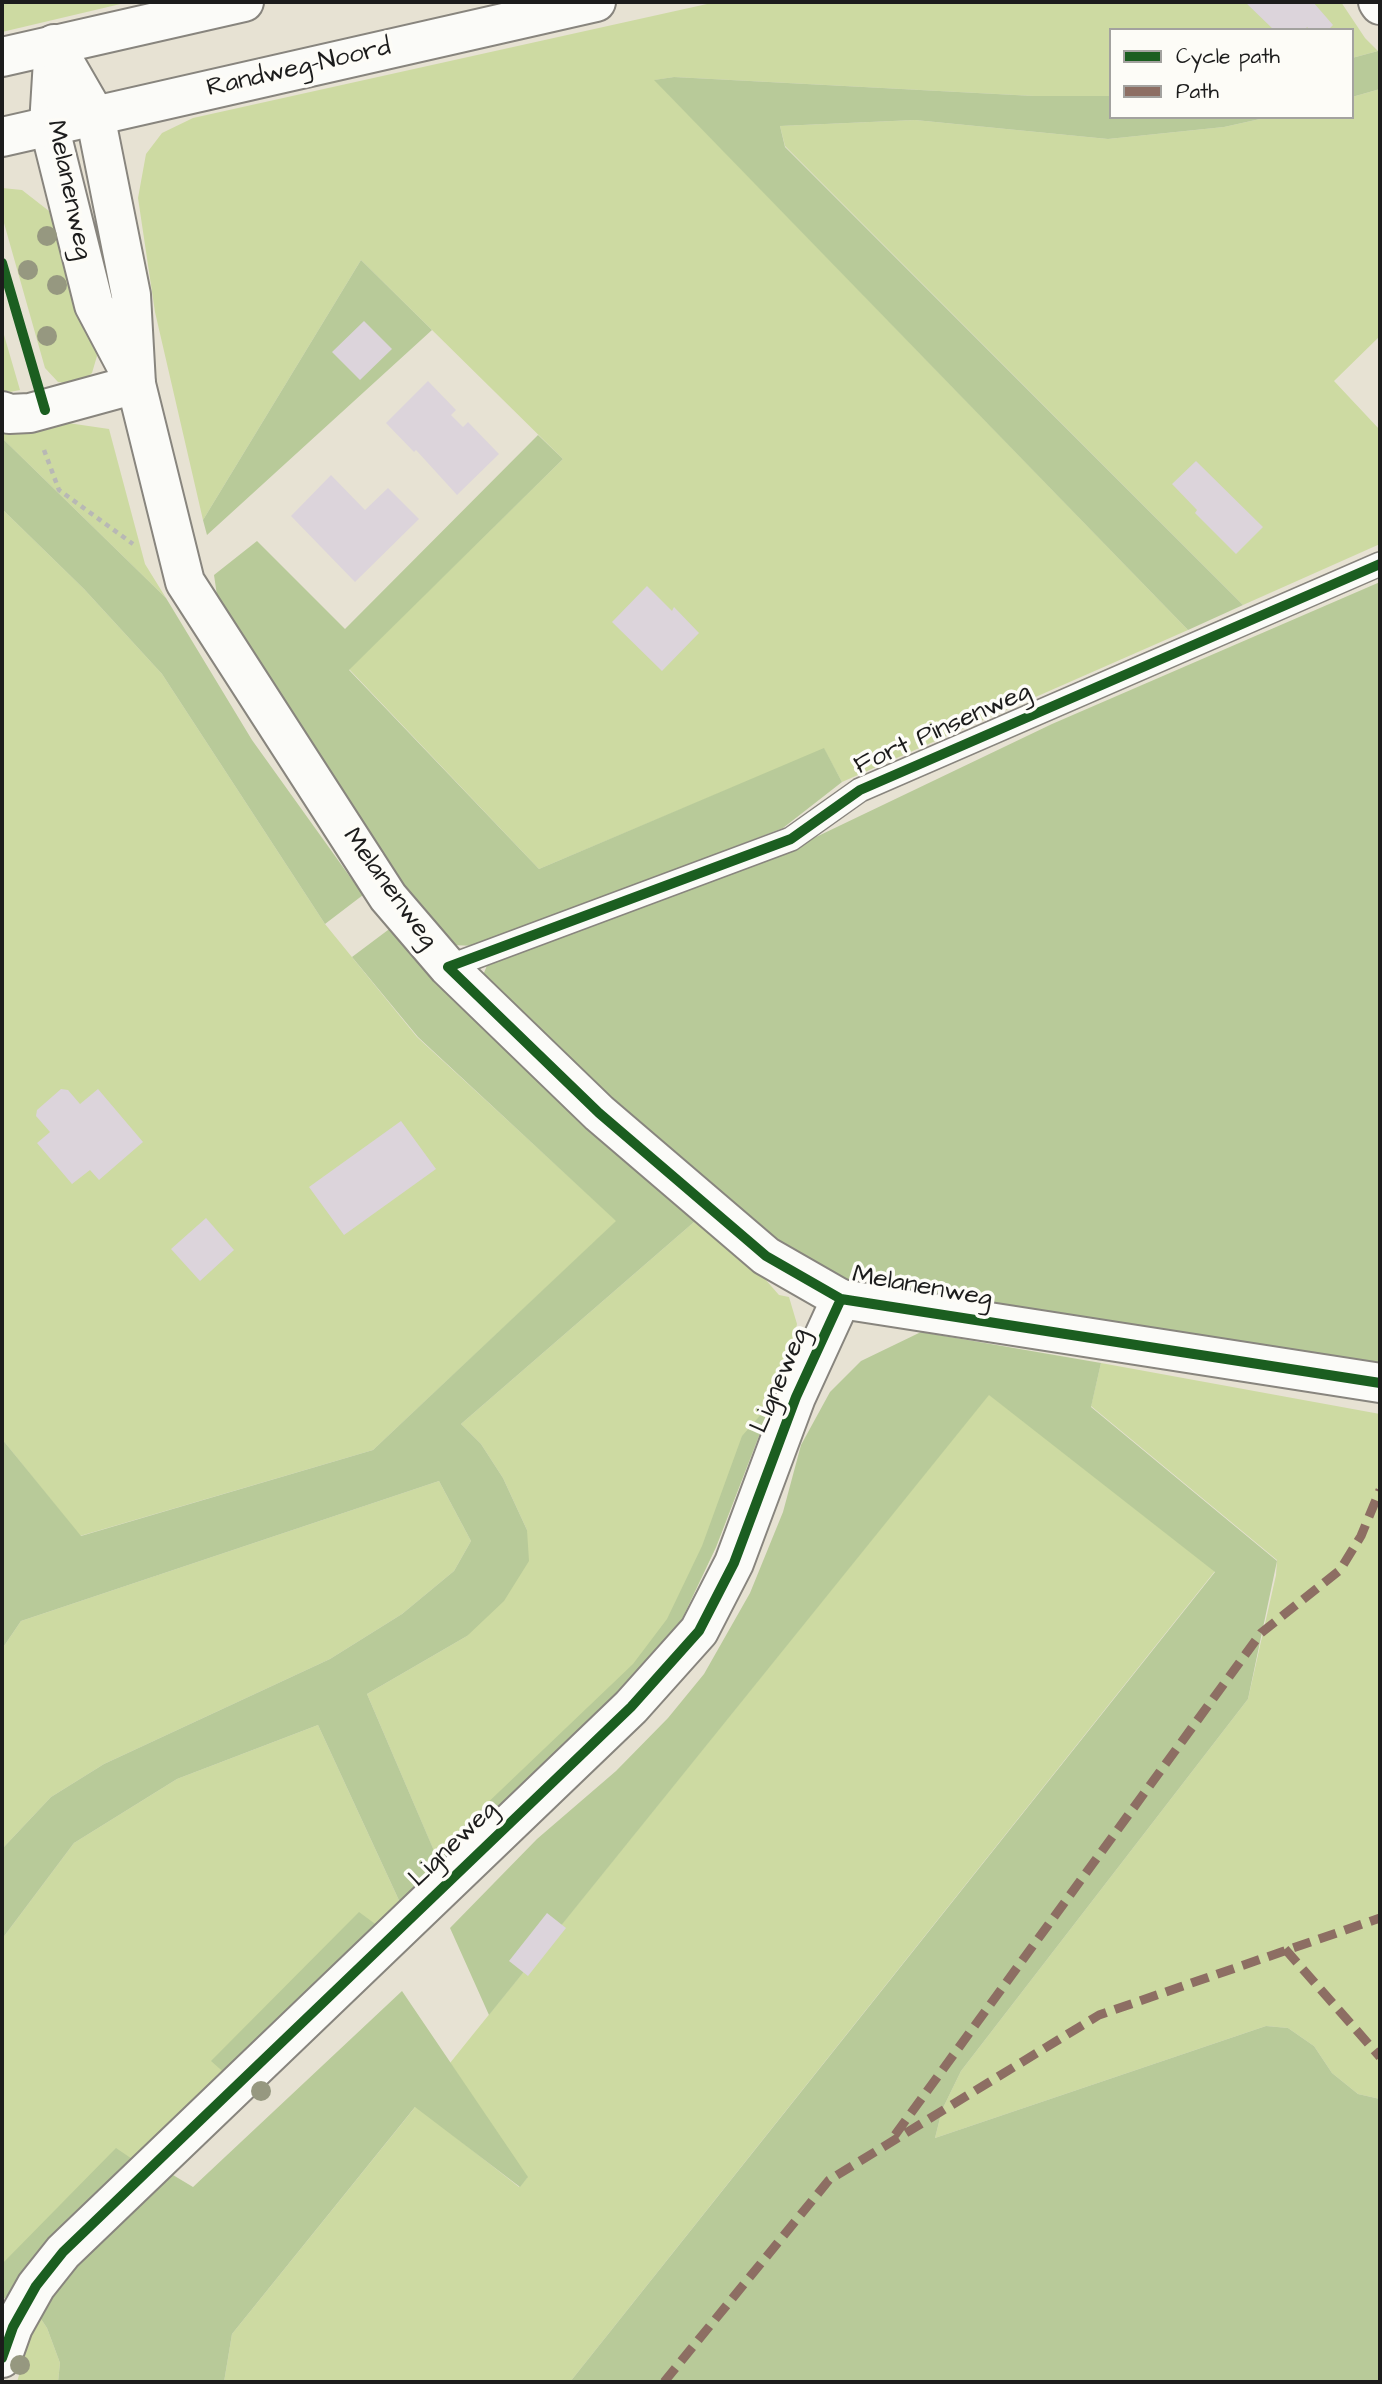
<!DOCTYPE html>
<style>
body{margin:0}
#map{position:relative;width:1382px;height:2384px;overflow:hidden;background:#e7e2d3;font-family:"Architects Daughter",sans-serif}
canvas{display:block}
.frame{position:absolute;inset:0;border:4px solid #1c1c1c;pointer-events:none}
.legend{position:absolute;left:1109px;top:28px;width:245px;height:91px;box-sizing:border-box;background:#fdfcf7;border:2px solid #a3a29f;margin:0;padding:9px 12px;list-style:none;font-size:21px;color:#1c1c1c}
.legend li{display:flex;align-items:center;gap:14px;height:35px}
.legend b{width:35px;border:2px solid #a3a29f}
</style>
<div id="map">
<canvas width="1382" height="2384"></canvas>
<div class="frame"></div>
<ul class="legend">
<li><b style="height:9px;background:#1b5e20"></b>Cycle path</li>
<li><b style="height:9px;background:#8d6e63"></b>Path</li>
</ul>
</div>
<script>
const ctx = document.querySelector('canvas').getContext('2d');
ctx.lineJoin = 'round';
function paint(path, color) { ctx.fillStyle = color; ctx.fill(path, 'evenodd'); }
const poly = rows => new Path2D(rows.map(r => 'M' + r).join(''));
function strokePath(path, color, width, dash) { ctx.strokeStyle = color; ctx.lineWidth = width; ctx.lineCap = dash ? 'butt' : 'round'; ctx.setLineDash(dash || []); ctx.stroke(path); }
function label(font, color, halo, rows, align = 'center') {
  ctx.font = font + ' "Architects Daughter",sans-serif'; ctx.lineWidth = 7; ctx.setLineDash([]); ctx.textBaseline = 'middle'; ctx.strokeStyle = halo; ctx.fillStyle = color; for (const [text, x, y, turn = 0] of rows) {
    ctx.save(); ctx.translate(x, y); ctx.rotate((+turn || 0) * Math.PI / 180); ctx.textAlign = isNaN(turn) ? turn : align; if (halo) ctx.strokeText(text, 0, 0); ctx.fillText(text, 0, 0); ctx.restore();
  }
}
paint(poly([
 [2,2,129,2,2,32],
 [716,2,1341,2,1365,38,1378,51,1352,58,1352,30,1111,30,1111,96,1034,96,674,77,655,80,1188,630,842,782,824,749,539,869,349,669,563,459,361,260,203,520,155,312,138,198,146,154,162,133,193,118],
 [1380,89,1380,336,1334,381,1380,430,1380,544,1243,605,785,146,780,126,915,120,1108,139,1224,127,1269,117,1352,117,1352,97],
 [2,188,22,190,49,211,66,242,87,313,97,356,92,373,77,385,58,382,45,368,2,216],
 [2,328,20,390,10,392,2,390],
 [68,423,109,429,145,564,166,598,2,438,2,428,15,429],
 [2,509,84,589,162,674,325,924,417,1037,617,1221,373,1450,80,1536,2,1439],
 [701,1216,737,1247,779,1295,789,1297,797,1324,791,1352,716,1547,680,1623,443,1872,367,1694,467,1636,527,1530,503,1478,481,1444,461,1424],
 [1101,1363,1380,1414,1380,2099,1358,2094,1332,2073,1314,2046,1288,2028,1266,2026,935,2138,942,2110,961,2071,1248,1699,1276,1575,1277,1560,1091,1406],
 [989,1394,1215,1571,570,2382,224,2382,232,2334,416,2106,519,2187,527,2178,450,2063],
 [439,1481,471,1541,454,1571,402,1614,330,1659,104,1764,51,1797,2,1849,2,1649,21,1621],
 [318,1725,403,1909,53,2244,2,2301,2,1939,74,1843,177,1779],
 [37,2313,47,2328,60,2363,58,2382,17,2382]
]), '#cddaa2');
paint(poly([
 [1378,51,1380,54,1380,89,1352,97,1352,58],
 [674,77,1034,96,1111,96,1111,117,1269,117,1224,127,1108,139,915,120,780,126,785,147,1243,605,1188,630,654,80],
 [361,260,432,330,207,535,203,520],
 [538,435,563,459,349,670,539,869,824,748,842,782,783,828,478,946,450,945,391,870,218,602,214,575,257,541,345,629],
 [2,438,166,598,252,740,363,895,325,924,162,674,84,589,2,509],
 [1380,582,1380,1379,883,1288,822,1275,611,1106,481,980,488,963,793,848,1052,724],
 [392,927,701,1216,461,1424,481,1444,503,1478,527,1530,529,1561,504,1601,467,1636,367,1694,435,1853,633,1664,667,1619,702,1546,742,1436,772,1402,716,1547,680,1623,647,1669,403,1909,318,1725,177,1779,74,1843,2,1939,2,1849,51,1797,104,1764,330,1659,402,1614,454,1571,471,1541,439,1481,21,1621,2,1649,2,1439,81,1536,373,1450,616,1221,418,1037,352,957],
 [921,1332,1101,1363,1091,1407,1277,1561,1248,1699,961,2071,942,2110,935,2138,1266,2026,1288,2028,1314,2046,1332,2073,1358,2094,1380,2099,1380,2382,570,2382,1215,1572,989,1395,489,2015,450,1928,537,1839,616,1771,668,1718,704,1674,750,1593,783,1512,801,1445,830,1392,861,1361],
 [359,1912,382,1929,228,2076,211,2061],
 [402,1991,528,2177,520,2187,415,2107,232,2334,224,2382,58,2382,60,2363,47,2328,37,2313,68,2268,163,2169,193,2187],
 [116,2148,138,2163,53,2244,2,2301,2,2264]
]), '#b8ca99');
paint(poly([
 [1245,2,1313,2,1333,25,1328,30,1310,30,1307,27,1305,30,1274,30],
 [364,321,392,349,360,380,332,352],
 [428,381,456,410,451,415,463,427,468,422,499,454,457,495,416,450,414,452,386,423],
 [1196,461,1263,527,1236,554,1195,513,1197,510,1172,484],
 [331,475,365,510,388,488,419,519,355,582,291,516],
 [647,586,672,611,674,607,699,633,662,671,612,622],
 [61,1089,68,1090,80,1104,98,1089,143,1142,99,1180,90,1170,72,1184,37,1143,50,1132,36,1116,37,1110],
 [401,1121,436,1169,344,1235,309,1187],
 [206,1218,234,1250,200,1281,171,1249],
 [547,1913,566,1928,528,1976,509,1961]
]), '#dcd4db');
const service = poly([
 [448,967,791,839,860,790,1380,564]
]);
const minor = poly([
 [1378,2,1380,5],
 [2,411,9,414,30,413,136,384],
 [841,1299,1380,1383]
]);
const tertiary = poly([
 [54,44,49,125,94,305,130,373],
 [2,2358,13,2327,36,2286,63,2252,631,1707,699,1631,734,1563,796,1397,841,1299,766,1256,599,1113,448,967,388,897,185,582,136,384,131,295,95,115,54,44]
]);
const primary = poly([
 [2,57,244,2],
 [2,137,596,2]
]);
strokePath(service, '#88857e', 26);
strokePath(minor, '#88857e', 42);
strokePath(tertiary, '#88857e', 42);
strokePath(primary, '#88857e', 42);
strokePath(poly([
 [44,450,59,490,133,544]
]), '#b8b8b5', 4.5, [5, 5]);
strokePath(service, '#fbfbf8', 23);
strokePath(minor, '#fbfbf8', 38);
strokePath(tertiary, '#fbfbf8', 38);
strokePath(primary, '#fbfbf8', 38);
strokePath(poly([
 [1285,1949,1380,2057],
 [895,2135,1261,1633,1340,1570,1361,1536,1380,1490],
 [664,2382,829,2180,1099,2015,1380,1918]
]), '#8d6e63', 9, [18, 9]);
strokePath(poly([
 [2,263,45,410],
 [1380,564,860,790,791,839,448,967,599,1113,766,1256,841,1299,1380,1383],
 [2,2358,13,2327,36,2286,63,2252,631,1707,699,1631,734,1563,796,1397,841,1299]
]), '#1b5e20', 10);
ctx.fillStyle = '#969880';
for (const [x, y] of [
 [47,236],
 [28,270],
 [57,285],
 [47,336],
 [261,2091],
 [20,2365]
]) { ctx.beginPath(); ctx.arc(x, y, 10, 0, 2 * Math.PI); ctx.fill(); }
label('26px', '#1c1c1c', '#fdfcf7', [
 ["Randweg-Noord",299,69,-13],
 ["Melanenweg",68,190,78],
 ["Fort Pinsenweg",943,730,-24],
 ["Melanenweg",389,889,54],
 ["Melanenweg",922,1288,10],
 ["Ligneweg",781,1381,-67],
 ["Ligneweg",454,1845,-44]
]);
</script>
